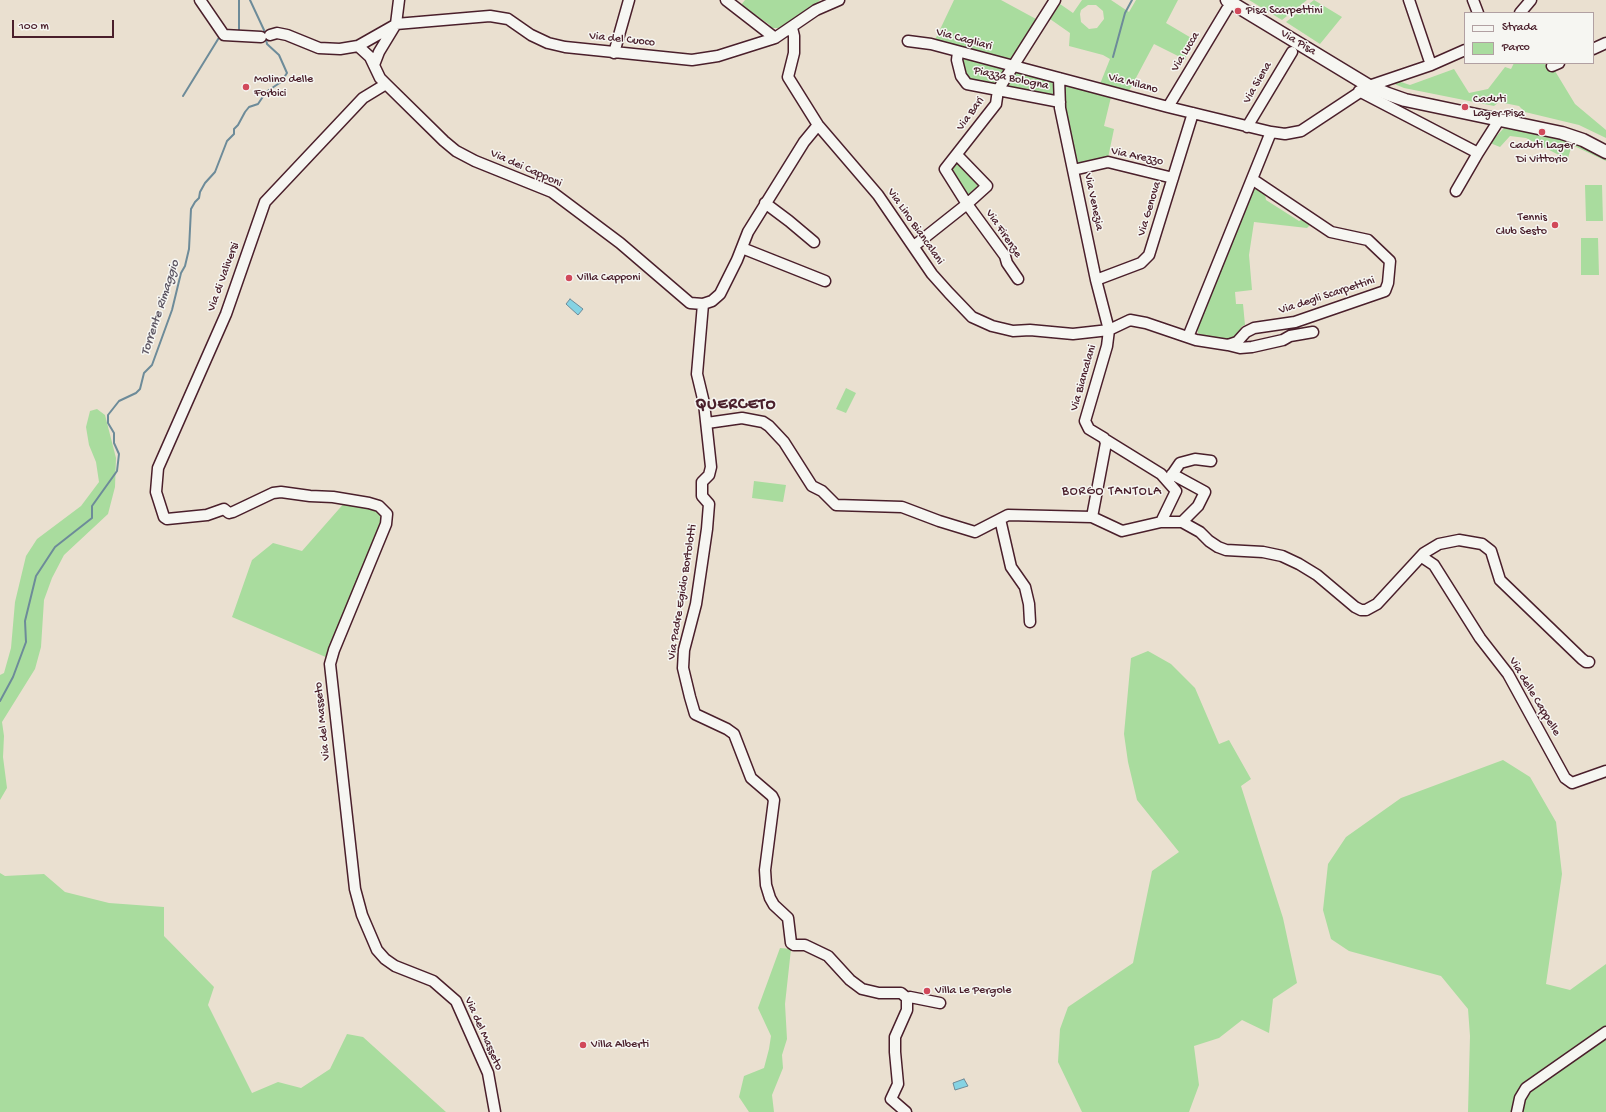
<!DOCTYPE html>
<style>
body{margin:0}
#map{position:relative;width:1606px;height:1112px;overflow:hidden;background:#eae0d0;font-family:"Gochi Hand",sans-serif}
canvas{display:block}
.legend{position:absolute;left:1464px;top:12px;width:130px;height:52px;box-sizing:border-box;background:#f6f6f2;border:1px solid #b1a0a2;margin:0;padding:5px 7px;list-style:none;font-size:12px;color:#4a1f2b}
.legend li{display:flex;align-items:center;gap:8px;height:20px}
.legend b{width:20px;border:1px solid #b1a0a2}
.scale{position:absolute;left:12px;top:20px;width:102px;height:18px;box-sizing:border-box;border:2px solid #4a1f2b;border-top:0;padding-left:5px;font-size:12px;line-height:14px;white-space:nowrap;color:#4a1f2b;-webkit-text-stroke:3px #f6f6f2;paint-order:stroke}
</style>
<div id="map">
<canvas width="1606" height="1112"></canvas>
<ul class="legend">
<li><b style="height:5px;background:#f6f6f2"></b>Strada</li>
<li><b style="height:11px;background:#a9dc9e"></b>Parco</li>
</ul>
<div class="scale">100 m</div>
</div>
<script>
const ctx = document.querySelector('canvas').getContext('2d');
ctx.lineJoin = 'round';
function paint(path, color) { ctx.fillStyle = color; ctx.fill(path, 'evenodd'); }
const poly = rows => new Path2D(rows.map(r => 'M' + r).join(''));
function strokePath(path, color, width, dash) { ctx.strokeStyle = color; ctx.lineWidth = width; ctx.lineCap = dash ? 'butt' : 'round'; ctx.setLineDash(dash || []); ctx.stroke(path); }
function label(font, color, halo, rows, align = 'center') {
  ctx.font = font + ' "Gochi Hand",sans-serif'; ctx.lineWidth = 3; ctx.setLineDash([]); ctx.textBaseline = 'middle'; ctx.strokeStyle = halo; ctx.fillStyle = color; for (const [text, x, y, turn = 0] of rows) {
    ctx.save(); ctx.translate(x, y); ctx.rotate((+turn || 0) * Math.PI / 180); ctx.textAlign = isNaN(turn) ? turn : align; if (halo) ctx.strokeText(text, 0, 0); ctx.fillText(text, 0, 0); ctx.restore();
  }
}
paint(poly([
 [745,0,820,0,812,9,791,22,780,28,770,28,770,25,741,5],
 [954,0,1001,0,1036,19,1012,60,935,40],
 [1082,0,1111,0,1129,12,1136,0,1178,0,1166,23,1193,39,1186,51,1186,60,1154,44,1129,91,1100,84,1110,59,1103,55,1069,46,1070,33,1050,19,1060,4,1073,13],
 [1088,5,1096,5,1103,11,1104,19,1097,28,1089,29,1081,22,1080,14,1081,10],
 [1249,0,1307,0,1282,20],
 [1314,0,1342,17,1320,44,1286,22],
 [964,58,1005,69,995,85,970,79,966,76,962,61],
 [1514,63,1543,63,1555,71,1575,104,1606,130,1606,138,1579,125,1525,112,1519,106,1499,102,1494,106,1404,88,1392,83,1398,81,1410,85,1454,69,1469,93,1488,89,1505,67,1511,69],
 [1017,72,1055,82,1055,96,1006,88,1005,85],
 [1065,85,1111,97,1104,126,1114,129,1108,158,1078,165,1064,104],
 [1511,125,1566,139,1606,157,1606,161,1572,145,1568,158,1557,154,1526,138,1510,136,1500,147,1490,143,1504,128],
 [956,162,980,184,964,198,946,170],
 [1585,185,1602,185,1603,221,1586,221],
 [1255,188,1265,194,1266,200,1299,221,1305,218,1310,223,1309,226,1307,228,1254,222,1249,255,1252,290,1235,292,1236,304,1243,304,1245,325,1242,326,1235,338,1230,340,1201,336,1198,333,1197,327],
 [1581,238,1598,238,1599,275,1581,275],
 [846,388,856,393,846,413,836,409],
 [97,409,105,415,116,458,115,487,108,514,64,555,52,578,44,600,41,647,35,669,2,722,4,736,3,757,7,788,0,800,0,675,4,673,11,648,15,602,26,556,37,539,81,506,99,482,96,462,89,445,86,427,90,411],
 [754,481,786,485,783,502,752,498],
 [346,501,376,508,383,513,383,524,328,658,232,617,252,560,273,543,302,551],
 [1148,651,1171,664,1195,688,1219,744,1229,740,1251,779,1241,786,1283,918,1297,983,1273,999,1269,1033,1242,1020,1219,1038,1194,1046,1199,1085,1189,1112,1082,1112,1058,1062,1060,1029,1068,1007,1133,963,1152,871,1179,852,1137,800,1128,762,1124,734,1131,658],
 [1503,760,1530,777,1556,822,1562,874,1546,984,1570,990,1606,964,1606,1112,1468,1112,1470,1036,1468,1009,1441,976,1349,951,1331,939,1323,910,1328,864,1346,837,1401,798],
 [0,873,5,876,44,874,65,892,109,903,164,907,164,936,214,987,208,1005,252,1093,278,1082,301,1088,330,1069,347,1034,363,1037,446,1112,0,1112],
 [780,948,791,949,785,1004,787,1039,782,1055,783,1068,772,1095,774,1112,749,1112,739,1097,744,1076,764,1068,769,1049,771,1036,758,1008]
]), '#a9dc9e');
const water = poly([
 [570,299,583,309,578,315,566,304,570,299],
 [964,1079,968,1086,955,1090,953,1083,964,1079]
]);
paint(water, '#85d3e3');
strokePath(water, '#6d8b99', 1);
strokePath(poly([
 [239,0,239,32],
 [1113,57,1125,13,1132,0],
 [183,96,220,36],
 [0,701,13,677,26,642,25,621,36,576,55,547,92,518,92,506,117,471,119,454,114,443,114,433,108,423,108,415,119,401,136,393,140,389,144,373,152,365,172,310,181,273,185,266,189,249,191,209,195,202,199,198,200,192,205,183,215,172,227,141,234,134,234,129,238,125,245,112,249,107,258,104,266,92,281,82,287,73,279,55,267,44,264,30,250,0]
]), '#6d8b99', 2);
const minor = poly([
 [200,0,224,35,261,37],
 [726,0,775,38],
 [1409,0,1431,65],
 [1473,0,1478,13],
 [1520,13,1531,0],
 [396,24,490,16,508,19,531,35,548,43,565,47,692,60,718,56,775,38,816,10,839,0],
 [792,28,794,36,794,53,788,77,818,125,878,195,932,274,949,293,972,317,992,326,1013,331,1030,330,1073,334,1109,330,1130,320,1146,323,1196,340,1228,345,1237,342,1246,332,1254,328,1295,322,1385,291,1388,283,1390,261,1368,240,1331,232,1252,179],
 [270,35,277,33,287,35,319,48,340,49,358,46,370,57,380,78,386,84,444,141,456,151,475,161,552,192,620,243,690,303,703,304,712,301,720,294,737,260,748,232,804,142,818,125],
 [908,41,931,44,1168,107,1271,132],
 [358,46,395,25],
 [1593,49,1606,43],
 [958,52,957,60,961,76,967,84,1060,102],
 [614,53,629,0],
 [374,65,379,52,396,24,399,0],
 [1552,66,1559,63],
 [1059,78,1060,108,1096,280,1109,330,1107,346,1085,421,1089,429,1104,438,1106,443,1092,517],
 [386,84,363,98,265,202,226,314,158,468,156,492,164,517,167,519,207,515,224,509,229,513,233,512,273,493,281,492,310,496,333,497,369,503,379,506,387,514,386,524,334,650,330,664,355,889,362,915,377,950,385,959,395,966,433,981,456,1001,488,1073,495,1112],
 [1359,91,1478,153,1456,191],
 [1168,107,1227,9],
 [1247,127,1292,52],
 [1478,153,1499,120],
 [957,155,987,186,967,204,945,169,996,104,998,90,1055,0],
 [1073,170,1108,162,1173,178],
 [765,203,789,221,814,242],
 [914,246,967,204,1005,256,1007,263,1018,279],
 [742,248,825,281],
 [1096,280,1141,263,1149,255,1193,113],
 [703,304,697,374,704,403,711,467,709,475,702,482,702,496,709,504,707,529,696,604,684,650,683,668,690,697,695,714,727,729,734,734,751,778,772,796,774,800,765,870,766,885,770,898,774,905,788,918,791,943,794,945,805,945,828,956,850,980,862,989,879,993,901,993,907,998,907,1010,895,1037,895,1052,898,1084,891,1099,906,1112],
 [1188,337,1271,132,1285,134,1301,131,1369,86,1431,65,1465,50],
 [1228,345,1240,348,1252,347,1283,340,1290,336,1313,332],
 [707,423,742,418,763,422,769,426,784,442,812,486,822,491,836,505,902,507,939,521,975,532,1008,515,1092,517,1122,531,1161,522,1182,522,1200,532,1209,541,1218,547,1226,550,1263,552,1282,556,1299,564,1317,575,1355,607,1361,610,1366,610,1377,604,1424,553,1439,544,1459,540,1482,544,1491,551,1500,580,1582,659,1586,662,1589,662],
 [1106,440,1161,474,1176,491,1161,522],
 [1172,474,1205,492,1198,506,1182,522],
 [1169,479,1180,463,1195,459,1211,461],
 [1000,519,1011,567,1025,587,1029,604,1030,622],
 [1422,557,1434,565,1480,638,1508,674,1565,778,1572,783,1606,771],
 [907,998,910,997,940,1003],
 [1517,1112,1520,1098,1526,1088,1606,1032]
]);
const major = poly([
 [1227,0,1369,86,1388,94,1405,100,1562,133,1583,140,1606,152]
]);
strokePath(minor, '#4a1f2b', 13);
strokePath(major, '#4a1f2b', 15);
strokePath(minor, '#f6f6f2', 10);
strokePath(major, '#f6f6f2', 12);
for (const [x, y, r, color] of [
 [1238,11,4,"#d1495b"],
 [246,87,4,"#d1495b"],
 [1465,107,4,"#d1495b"],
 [1542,132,4,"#d1495b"],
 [1555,225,4,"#d1495b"],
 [569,278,4,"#d1495b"],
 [927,991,4,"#d1495b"],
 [583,1045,4,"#d1495b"]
]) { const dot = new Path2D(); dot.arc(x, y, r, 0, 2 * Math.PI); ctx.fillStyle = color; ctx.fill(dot); strokePath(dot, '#f6f6f2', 1.5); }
label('12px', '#4a1f2b', '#f6f6f2', [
 ["Pisa Scarpettini",1246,11],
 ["Molino delle",254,80],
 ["Forbici",254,94],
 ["Caduti",1473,100],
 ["Lager Pisa",1473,114],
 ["Caduti Lager",1542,146,"center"],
 ["Di Vittorio",1542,160,"center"],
 ["Tennis",1547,218,"right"],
 ["Club Sesto",1547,232,"right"],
 ["Villa Capponi",577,278],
 ["Villa Le Pergole",935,991],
 ["Villa Alberti",591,1045]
], 'left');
label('12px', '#4a1f2b', '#f6f6f2', [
 ["Via del Cuoco",622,40,6],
 ["Via Cagliari",964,40,15],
 ["Via Pisa",1298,43,31],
 ["Via Lucca",1186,52,-59],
 ["Piazza Bologna",1011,79,12],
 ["Via Siena",1258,83,-60],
 ["Via Milano",1133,84,15],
 ["Via Bari",971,114,-54],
 ["Via Arezzo",1137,157,12],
 ["Via dei Capponi",526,169,24],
 ["Via Venezia",1093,202,78],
 ["Via Genova",1150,209,-73],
 ["Via Lino Biancalani",915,227,55],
 ["Via Firenze",1003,234,56],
 ["Via di Valiversi",224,277,-70],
 ["Via degli Scarpettini",1327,296,-18],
 ["Via Biancalani",1084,378,-74],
 ["Via Padre Egidio Bortolotti",683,592,-81],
 ["Via delle Cappelle",1534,697,59],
 ["Via del Masseto",323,721,-96],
 ["Via del Masseto",483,1034,66]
]);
label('italic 13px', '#5c5562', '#f6f6f2', [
 ["Torrente Rimaggio",161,308,-72]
]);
ctx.letterSpacing = '1px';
label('13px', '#4a1f2b', '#f6f6f2', [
 ["BORGO TANTOLA",1112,492]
]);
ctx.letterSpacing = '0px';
ctx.letterSpacing = '1px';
label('bold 16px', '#4a1f2b', '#f6f6f2', [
 ["QUERCETO",736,406]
]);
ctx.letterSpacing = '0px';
</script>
